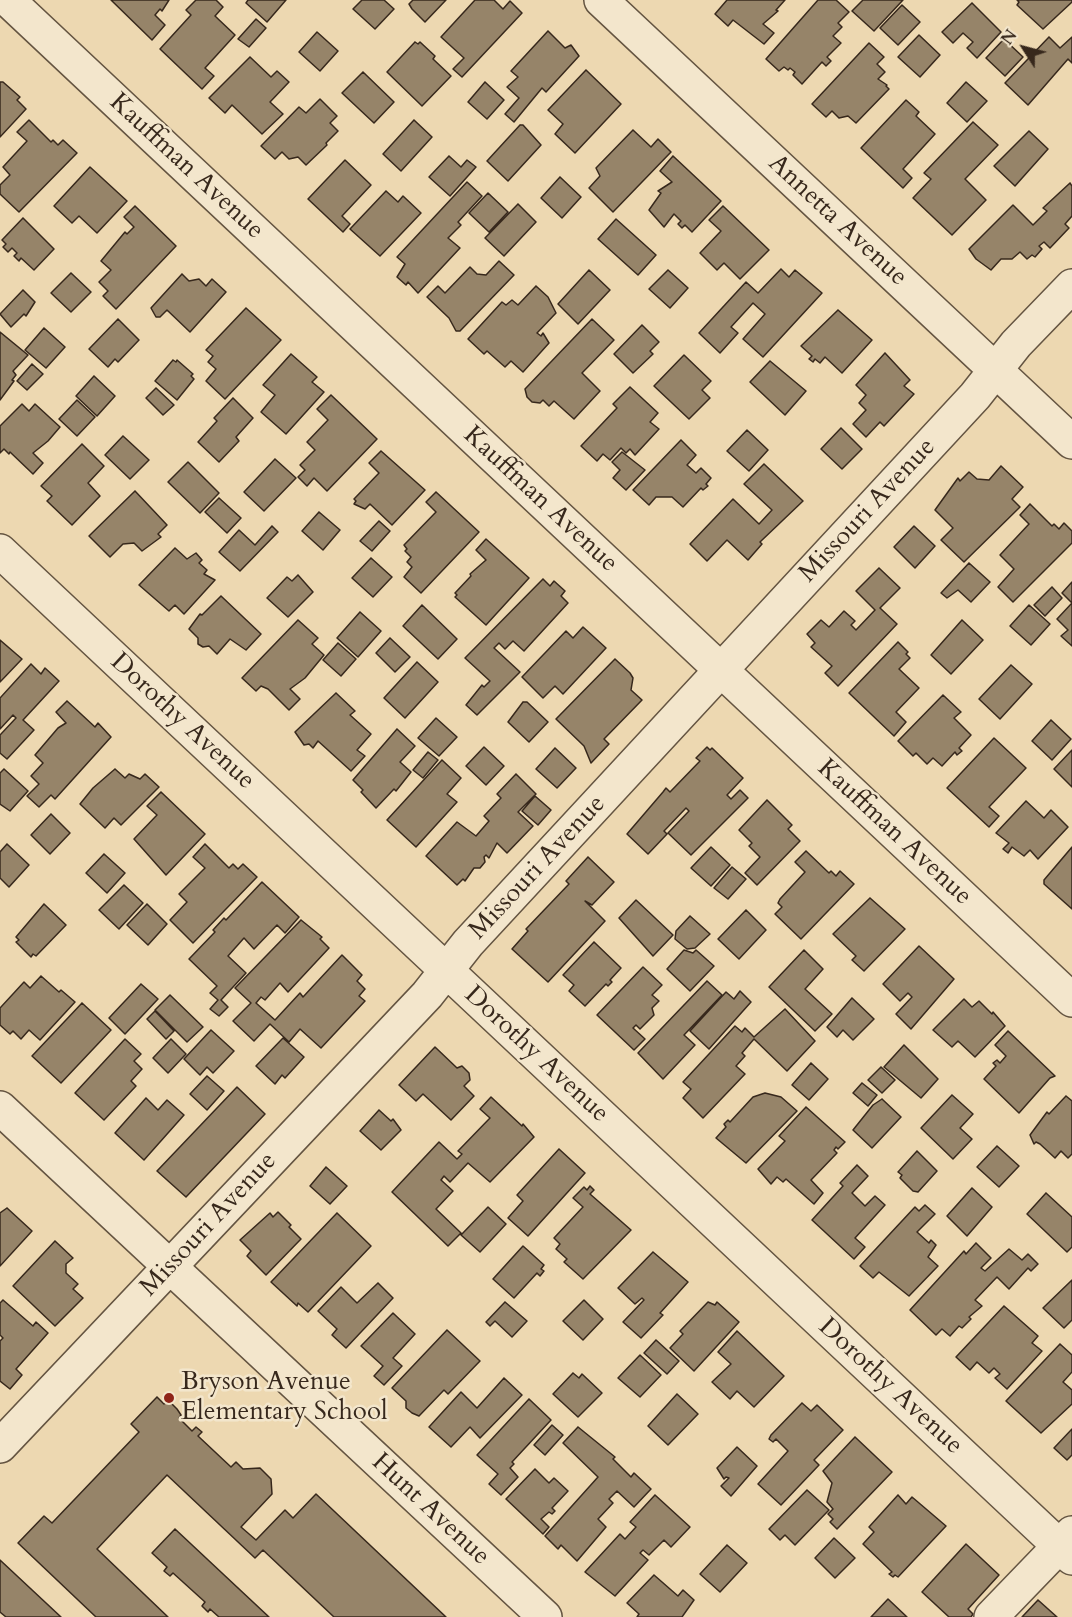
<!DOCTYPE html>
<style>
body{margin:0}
#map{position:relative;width:1072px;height:1617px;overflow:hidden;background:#edd8b1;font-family:Cardo,serif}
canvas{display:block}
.north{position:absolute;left:994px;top:18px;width:60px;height:60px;-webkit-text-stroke:4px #f3e6cc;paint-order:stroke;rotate:306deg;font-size:16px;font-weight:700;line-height:24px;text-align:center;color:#37281c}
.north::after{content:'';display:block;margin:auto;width:21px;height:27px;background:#37281c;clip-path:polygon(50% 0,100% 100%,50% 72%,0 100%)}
</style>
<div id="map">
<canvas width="1072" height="1617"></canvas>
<div class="north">N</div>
</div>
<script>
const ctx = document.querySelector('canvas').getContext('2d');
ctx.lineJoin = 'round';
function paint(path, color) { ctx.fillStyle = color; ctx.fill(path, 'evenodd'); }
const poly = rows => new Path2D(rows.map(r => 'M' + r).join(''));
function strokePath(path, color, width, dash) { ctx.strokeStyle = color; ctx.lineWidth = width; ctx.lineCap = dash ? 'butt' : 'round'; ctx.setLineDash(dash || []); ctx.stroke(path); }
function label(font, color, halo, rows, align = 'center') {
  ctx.font = font + ' Cardo,serif'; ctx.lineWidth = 5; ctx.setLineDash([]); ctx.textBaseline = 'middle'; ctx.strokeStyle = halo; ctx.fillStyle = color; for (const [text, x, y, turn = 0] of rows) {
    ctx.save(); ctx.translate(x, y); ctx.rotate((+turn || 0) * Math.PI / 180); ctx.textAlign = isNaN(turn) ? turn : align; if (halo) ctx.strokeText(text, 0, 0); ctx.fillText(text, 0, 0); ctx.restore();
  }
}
const building = poly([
 [111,0,169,0,162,11,160,9,155,15,165,25,152,40,111,0],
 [196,0,216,0,223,7,215,16,235,35,205,68,214,76,202,89,160,49,191,15,186,10,196,0],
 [248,0,286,0,267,22,246,3,248,0],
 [362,0,384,0,394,9,375,29,353,9,362,0],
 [413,0,446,0,425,22,412,9,409,4,413,0],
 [475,0,494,0,503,9,510,1,522,13,462,77,453,69,464,58,441,37,475,0],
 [727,0,785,0,776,10,778,11,763,24,774,33,764,44,733,20,728,26,715,14,727,0],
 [818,0,836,0,849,12,838,23,842,27,833,36,841,43,827,57,831,61,826,66,822,62,802,84,793,75,795,72,790,68,788,70,784,67,779,71,766,59,818,0],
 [863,0,903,0,874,31,852,11,863,0],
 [1017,0,1072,0,1072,2,1043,29,1017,5,1019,2,1017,0],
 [972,3,1001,32,977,58,967,48,973,42,963,33,953,43,942,32,972,3],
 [902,5,920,22,898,45,880,28,902,5],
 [256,19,266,28,249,47,238,39,256,19],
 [548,31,565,48,571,45,579,56,546,92,542,88,514,122,505,114,519,98,507,87,518,77,511,71,548,31],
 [317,32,338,51,320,71,299,52,317,32],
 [919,35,940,55,920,77,898,57,919,35],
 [1049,37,1060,48,1072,37,1072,63,1068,59,1028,105,1005,83,1049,37],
 [1004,39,1023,57,1005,76,986,58,1004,39],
 [415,42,418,44,420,42,435,56,433,59,451,76,422,106,387,72,415,42],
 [869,43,884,57,877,64,885,72,878,79,887,85,886,86,889,89,856,123,848,116,839,118,832,111,826,117,812,104,869,43],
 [250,57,271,77,277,71,289,82,270,102,283,114,262,134,232,105,225,113,209,98,250,57],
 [586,70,621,104,575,153,555,134,563,124,548,110,586,70],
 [363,72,394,102,374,123,342,93,363,72],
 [0,82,3,82,20,97,17,100,26,109,0,137,0,82],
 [485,82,504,100,487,119,468,102,485,82],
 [966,82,987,101,967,122,947,103,966,82],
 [320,99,337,116,330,123,338,131,326,143,327,145,306,165,298,157,289,159,282,152,275,159,261,146,299,107,306,113,320,99],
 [906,100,919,112,916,116,935,134,903,169,912,178,903,188,861,148,906,100],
 [29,120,51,142,53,140,58,145,63,140,77,153,19,212,0,194,0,185,10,175,3,167,27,141,17,132,29,120],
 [414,120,432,137,401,171,383,154,414,120],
 [973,122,998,145,965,179,986,200,952,235,913,198,931,179,924,173,973,122],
 [520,125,523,125,541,145,508,181,487,161,520,125],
 [633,130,651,147,658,139,671,152,613,212,589,188,600,176,596,168,633,130],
 [1029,131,1048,149,1015,186,994,166,1029,131],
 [449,156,461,167,467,160,476,167,450,196,429,177,449,156],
 [673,156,721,201,692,232,685,225,682,228,678,224,681,221,674,214,664,227,649,210,661,193,658,191,672,182,660,171,673,156],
 [345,160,371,185,342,216,350,224,343,232,308,199,345,160],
 [90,167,127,201,97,233,79,216,72,223,54,206,90,167],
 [560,177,581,197,562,218,541,198,560,177],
 [467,182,482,196,458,222,461,225,448,238,460,248,418,293,408,282,406,285,397,277,405,264,397,257,467,182],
 [1070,183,1072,186,1072,216,1065,224,1069,228,1050,248,1044,242,1039,246,1042,249,1035,257,1032,255,1027,259,1020,252,1012,259,1001,259,991,270,976,259,969,249,1013,205,1033,225,1047,211,1043,208,1070,183],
 [386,191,398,202,403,196,421,213,380,256,350,229,386,191],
 [488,193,508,212,489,232,469,213,488,193],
 [518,204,536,222,504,256,485,238,518,204],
 [135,206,176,246,116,309,103,296,108,291,99,282,111,270,101,261,125,232,127,234,134,227,124,217,135,206],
 [723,206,769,250,740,279,724,263,717,270,700,253,721,231,709,220,723,206],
 [23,218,54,249,34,270,21,258,19,261,14,256,17,253,12,248,8,252,3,247,6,244,2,240,23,218],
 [616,219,656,255,638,275,598,239,616,219],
 [499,261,514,275,460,331,456,331,449,318,427,297,438,286,445,293,470,267,477,274,486,275,499,261],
 [781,269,789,277,795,270,822,293,763,357,743,339,765,314,753,303,731,327,738,333,720,353,699,333,746,282,758,293,781,269],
 [589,270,610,290,578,324,558,304,589,270],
 [668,270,688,288,670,308,649,289,668,270],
 [71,273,91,292,71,312,51,293,71,273],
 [182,274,189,281,199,279,206,286,212,279,226,292,190,332,167,310,160,317,156,317,151,308,182,274],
 [536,286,548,297,556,313,537,333,541,336,543,333,549,343,523,372,511,361,505,367,487,351,484,354,468,339,502,302,506,305,512,300,518,305,536,286],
 [23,290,35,302,26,316,24,314,11,327,0,314,23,290],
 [246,308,281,340,225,399,206,381,216,369,208,362,213,356,206,350,246,308],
 [838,310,872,340,842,373,825,357,820,363,815,359,813,362,809,359,812,356,801,346,838,310],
 [118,319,139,340,118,362,115,359,108,367,89,349,118,319],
 [592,319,614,340,582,373,600,391,574,419,554,401,549,406,543,400,540,403,532,402,527,397,525,389,592,319],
 [642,325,659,342,650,351,653,354,633,373,614,354,642,325],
 [44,328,65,347,46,368,25,350,44,328],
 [0,332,28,355,13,371,16,375,12,380,14,381,0,400,0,332],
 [885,353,910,380,904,386,914,394,884,426,880,422,866,437,853,424,866,410,859,403,866,395,856,385,885,353],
 [291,354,317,377,312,382,324,392,286,434,261,412,275,395,263,385,291,354],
 [684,355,711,381,702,390,710,398,689,419,654,386,684,355],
 [173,360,176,362,177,360,193,374,191,376,194,379,177,400,155,381,173,360],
 [770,361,806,391,785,415,750,382,770,361],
 [32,364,43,374,27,390,17,381,32,364],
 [94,376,115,396,97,416,76,396,94,376],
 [630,387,658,413,650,422,659,429,635,455,630,449,626,453,621,448,610,460,603,454,597,461,581,446,617,408,613,404,630,387],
 [156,388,174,405,163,415,146,398,156,388],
 [331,395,377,439,327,491,314,478,307,486,298,477,305,470,300,465,315,450,307,442,328,420,317,409,331,395],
 [233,398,253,418,236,437,239,441,219,462,198,442,217,421,214,418,233,398],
 [77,400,95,417,77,436,59,419,77,400],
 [22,404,29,411,35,404,60,427,48,441,33,453,43,463,33,474,10,452,9,454,4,449,0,453,0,426,22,404],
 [841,428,862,449,842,469,821,449,841,428],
 [747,430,768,450,749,471,727,451,747,430],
 [123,436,149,460,130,479,105,455,123,436],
 [681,440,696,455,687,465,696,473,701,468,711,478,706,484,708,486,703,490,701,488,683,507,672,497,656,497,649,505,633,490,681,440],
 [82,444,104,466,88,483,100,496,72,525,47,501,52,496,41,486,82,444],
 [381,451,425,490,392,525,370,504,365,509,354,504,356,501,354,499,379,473,369,463,381,451],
 [622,452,645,470,626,490,613,478,620,470,612,462,622,452],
 [275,459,296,478,264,511,244,492,275,459],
 [188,462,219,493,200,513,168,482,188,462],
 [764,464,803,501,760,542,762,544,748,560,727,540,707,561,690,544,733,499,759,524,772,510,744,484,764,464],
 [1001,466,1023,487,1012,499,1020,507,964,562,941,540,953,528,935,510,958,478,960,481,969,472,977,479,989,480,1001,466],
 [135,491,167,525,158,534,161,537,142,551,134,543,123,544,110,557,89,536,135,491],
 [436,492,479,532,421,593,404,577,412,567,407,562,411,557,405,551,407,549,404,545,436,512,426,502,436,492],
 [219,498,241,518,227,533,205,512,219,498],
 [1030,504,1052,526,1054,524,1059,529,1064,523,1072,531,1072,543,1013,602,998,587,1014,569,1000,555,1029,524,1020,515,1030,504],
 [319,512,340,530,323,550,302,531,319,512],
 [379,521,390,531,372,551,360,541,379,521],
 [272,526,278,532,240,571,219,552,239,530,255,545,272,526],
 [914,526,935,546,915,568,894,547,914,526],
 [486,539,529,578,486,625,455,597,457,595,455,593,471,576,470,574,486,560,476,550,486,539],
 [175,548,187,559,196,553,202,560,199,563,207,570,204,574,215,580,184,614,175,605,169,611,139,585,175,548],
 [371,558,392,577,373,597,352,578,371,558],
 [969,563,990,582,971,602,958,590,947,598,941,593,969,563],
 [879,568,900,588,880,608,897,624,838,686,825,673,832,666,811,647,815,643,807,634,821,620,829,627,844,611,855,621,851,625,856,630,875,610,856,591,879,568],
 [298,575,313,592,288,617,267,598,287,577,292,581,298,575],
 [543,579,550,586,554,581,565,591,561,596,568,603,524,651,513,641,505,649,499,643,494,648,520,672,477,715,466,705,482,685,484,687,490,681,465,658,543,579],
 [1072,582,1072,646,1061,636,1068,630,1057,619,1072,603,1062,593,1072,582],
 [1052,587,1062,598,1045,616,1034,605,1052,587],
 [221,596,261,634,246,650,230,639,217,654,209,646,203,647,198,644,198,638,189,629,200,614,202,615,221,596],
 [422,605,457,639,438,659,403,626,422,605],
 [1029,605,1050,624,1031,645,1010,626,1029,605],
 [360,612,381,631,358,657,337,638,360,612],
 [298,620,318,638,312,644,324,655,305,678,290,689,300,699,289,710,268,689,261,686,256,691,242,678,298,620],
 [962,620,983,640,951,674,931,655,962,620],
 [583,627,606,648,563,694,555,686,543,698,522,677,566,631,573,638,583,627],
 [390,638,410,657,395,672,376,653,390,638],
 [0,640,22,659,0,682,0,640],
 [898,642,908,652,906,654,910,658,899,669,919,688,896,712,906,722,894,736,849,693,898,642],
 [338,643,356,659,341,676,323,660,338,643],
 [615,659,630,673,633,678,631,690,642,700,604,739,609,744,591,763,584,746,556,719,615,659],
 [417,662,438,682,405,718,384,698,417,662],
 [31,664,41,674,45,668,59,681,23,720,34,730,7,759,0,753,0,735,16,718,13,715,0,729,0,698,31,664],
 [1011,665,1032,684,1000,719,979,699,1011,665],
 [336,693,355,711,350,715,371,734,357,750,365,756,351,771,318,741,313,748,309,744,304,745,295,732,336,693],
 [943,695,961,712,954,718,971,735,959,748,962,751,957,755,955,752,942,766,933,758,927,764,916,753,913,756,898,741,943,695],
 [67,701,95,727,98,723,111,737,55,799,51,795,39,807,27,796,39,784,31,776,43,763,35,755,58,728,66,723,56,712,67,701],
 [523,702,527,702,548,722,529,742,508,722,523,702],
 [436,718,457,737,439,756,418,738,436,718],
 [1051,720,1071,739,1052,760,1032,741,1051,720],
 [397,729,415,746,400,762,411,772,396,791,394,789,376,808,361,792,363,790,353,780,397,729],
 [994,738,1026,768,989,807,999,816,989,827,947,788,994,738],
 [484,747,504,766,486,785,466,766,484,747],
 [707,747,710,750,712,748,743,778,727,795,731,799,740,790,748,798,691,855,668,833,689,811,686,808,664,831,667,834,648,854,627,834,663,792,666,788,670,792,700,761,696,758,707,747],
 [555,748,576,768,557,788,536,769,555,748],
 [1072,750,1072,787,1054,769,1072,750],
 [428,752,438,760,423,778,413,770,428,752],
 [442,760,461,778,447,794,457,802,416,847,387,820,442,760],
 [4,769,28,791,10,811,0,804,0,773,4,769],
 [115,769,125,778,129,774,140,779,145,774,159,787,121,825,114,818,105,828,80,804,93,788,115,769],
 [516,774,536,794,518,812,533,826,507,853,497,843,489,858,486,855,484,857,485,862,480,868,474,868,465,881,463,879,457,885,426,856,457,822,476,836,489,821,484,816,501,798,497,794,516,774],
 [161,792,205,834,166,875,134,839,157,815,147,806,161,792],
 [535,796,551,810,538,825,522,811,535,796],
 [767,800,792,825,788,829,800,841,757,885,745,873,760,857,749,846,752,843,739,830,767,800],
 [1026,801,1044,818,1051,810,1068,827,1038,859,1030,850,1024,856,1012,847,1008,853,1003,849,1009,843,996,833,1026,801],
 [51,814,70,833,50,854,31,835,51,814],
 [7,844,29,865,9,887,0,878,0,852,7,844],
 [205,844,229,868,233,864,238,869,243,864,257,877,193,943,170,920,187,902,179,894,205,868,193,857,205,844],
 [711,847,730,865,711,886,691,868,711,847],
 [1072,847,1072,909,1044,884,1044,880,1072,847],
 [806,851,829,873,831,871,836,876,840,871,854,884,801,939,775,914,782,907,778,903,780,899,805,872,795,862,806,851],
 [104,854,125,873,107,893,86,873,104,854],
 [588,857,614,882,592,905,585,901,605,921,548,982,512,949,528,931,526,929,569,884,566,881,588,857],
 [732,867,746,879,728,899,714,888,732,867],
 [262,882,299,917,285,933,277,925,254,949,244,938,228,956,246,973,221,1000,228,1007,219,1016,210,1009,218,1000,210,993,217,986,189,959,215,932,213,930,224,918,226,920,262,882],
 [124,885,143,903,119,929,99,910,124,885],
 [870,898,905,929,864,971,852,960,856,956,833,934,870,898],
 [636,900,673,935,653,956,619,918,636,900],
 [44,904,66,925,36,956,33,954,31,957,16,942,19,940,16,937,44,904],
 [147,904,167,924,148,945,127,925,147,904],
 [746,910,766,930,739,959,718,939,746,910],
 [690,916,710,934,695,948,687,949,675,939,676,931,690,916],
 [301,920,322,937,320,939,329,948,288,992,280,983,265,1000,261,997,256,1003,275,1020,300,993,303,997,342,955,362,975,357,981,365,989,359,996,365,1001,321,1048,300,1029,289,1042,270,1024,254,1041,233,1021,251,1003,235,988,301,920],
 [594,942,621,968,610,980,612,982,608,986,606,984,585,1006,569,991,574,985,563,975,594,942],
 [919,946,954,979,911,1029,896,1014,912,997,908,993,900,1001,883,984,919,946],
 [684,950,693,953,696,950,714,966,690,991,667,969,684,950],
 [804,950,823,969,805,989,832,1014,815,1031,769,987,804,950],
 [643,967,662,985,652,995,659,1001,652,1008,654,1015,640,1029,636,1025,633,1028,645,1039,634,1050,597,1015,643,967],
 [41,976,59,992,61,990,75,1002,40,1040,29,1030,21,1039,13,1031,10,1034,0,1025,0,1008,24,982,30,988,41,976],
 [707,981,722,995,684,1035,695,1045,663,1079,638,1053,707,981],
 [141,984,158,999,125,1034,109,1018,141,984],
 [740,991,751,1002,709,1049,690,1031,726,992,734,999,740,991],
 [170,995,203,1027,187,1042,155,1010,170,995],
 [852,998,874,1019,853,1040,843,1030,837,1037,827,1027,852,998],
 [964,999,972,1007,979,1001,992,1014,993,1012,1005,1026,975,1057,958,1041,952,1047,933,1030,964,999],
 [82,1003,111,1030,61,1083,32,1056,82,1003],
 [785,1009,815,1041,787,1071,754,1039,742,1053,745,1056,736,1066,745,1074,703,1118,683,1098,691,1089,683,1082,735,1026,742,1032,745,1028,754,1037,785,1009],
 [155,1011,174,1031,166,1039,147,1019,155,1011],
 [211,1030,234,1051,213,1073,207,1067,200,1075,184,1059,211,1030],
 [1008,1031,1055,1076,1050,1078,1019,1113,984,1079,996,1066,993,1063,997,1060,1000,1063,1006,1056,995,1045,1008,1031],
 [283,1038,304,1057,285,1078,282,1075,275,1084,256,1066,283,1038],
 [125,1039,141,1054,134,1061,142,1069,131,1081,136,1086,104,1120,75,1093,125,1039],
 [171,1039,186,1054,168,1073,153,1058,171,1039],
 [904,1045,938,1079,921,1098,884,1067,904,1045],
 [435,1047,457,1068,462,1066,469,1073,470,1080,464,1086,474,1096,451,1120,423,1094,416,1101,399,1085,435,1047],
 [811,1063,828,1079,809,1100,792,1085,811,1063],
 [881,1067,895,1080,882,1093,868,1080,881,1067],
 [207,1076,224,1091,207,1110,190,1094,207,1076],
 [862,1083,877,1095,868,1106,853,1093,862,1083],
 [237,1087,265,1114,186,1197,157,1171,237,1087],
 [765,1093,781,1097,797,1111,746,1163,716,1138,726,1127,724,1124,728,1120,730,1122,753,1097,765,1093],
 [952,1095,973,1114,960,1128,972,1139,953,1159,921,1128,952,1095],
 [1066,1096,1072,1101,1072,1154,1068,1158,1061,1151,1055,1158,1040,1144,1036,1142,1034,1144,1030,1135,1047,1112,1049,1114,1066,1096],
 [491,1097,522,1126,523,1124,534,1137,490,1182,468,1163,450,1182,444,1176,441,1180,453,1191,436,1209,461,1233,448,1246,392,1192,439,1142,457,1159,462,1154,458,1151,490,1118,480,1109,491,1097],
 [146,1098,158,1110,167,1100,184,1115,144,1160,115,1133,146,1098],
 [882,1099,901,1117,872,1148,853,1130,873,1105,882,1099],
 [806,1107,845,1142,838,1149,836,1147,834,1150,837,1153,811,1180,823,1193,814,1204,786,1179,783,1182,777,1177,771,1184,758,1169,785,1141,779,1136,806,1107],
 [379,1110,391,1121,393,1119,401,1130,381,1150,360,1131,379,1110],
 [997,1146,1019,1166,999,1187,977,1167,997,1146],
 [559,1149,585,1173,528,1236,508,1218,523,1201,517,1195,559,1149],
 [917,1151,937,1171,918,1192,913,1191,900,1178,902,1175,898,1172,917,1151],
 [857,1165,868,1176,852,1193,865,1206,875,1196,885,1205,855,1238,865,1247,854,1259,812,1220,843,1186,840,1183,857,1165],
 [326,1167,347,1186,330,1204,310,1186,326,1167],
 [590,1186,594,1190,590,1194,631,1230,583,1279,564,1262,567,1259,556,1249,560,1244,554,1238,583,1207,573,1198,584,1187,587,1190,590,1186],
 [972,1188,992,1207,967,1236,947,1216,972,1188],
 [1046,1193,1072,1217,1072,1247,1067,1252,1027,1214,1046,1193],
 [925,1205,935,1214,917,1232,929,1243,931,1240,936,1245,928,1257,938,1266,909,1296,879,1272,873,1278,860,1266,915,1207,919,1211,925,1205],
 [488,1207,506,1224,480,1252,461,1235,488,1207],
 [7,1208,32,1231,0,1266,0,1213,7,1208],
 [278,1212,291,1225,289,1227,301,1239,266,1275,247,1256,251,1251,240,1240,270,1213,273,1217,278,1212],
 [337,1213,371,1246,308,1312,298,1303,297,1306,271,1282,337,1213],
 [55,1241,73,1258,66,1264,66,1273,78,1284,73,1289,83,1298,55,1326,13,1286,55,1241],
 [976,1243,991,1258,981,1268,985,1271,1009,1249,1022,1260,1028,1254,1038,1264,1031,1271,1028,1268,1009,1289,997,1277,975,1300,982,1306,969,1317,971,1319,962,1328,959,1326,950,1336,942,1329,936,1335,910,1310,964,1251,966,1254,976,1243],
 [523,1246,544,1265,541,1269,544,1271,540,1276,537,1273,514,1298,493,1279,523,1246],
 [653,1252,688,1282,660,1313,663,1315,641,1338,623,1322,644,1300,642,1298,635,1304,618,1288,653,1252],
 [1072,1280,1072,1320,1064,1328,1043,1308,1072,1280],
 [378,1283,393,1298,346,1348,332,1335,337,1329,318,1311,341,1287,357,1303,378,1283],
 [3,1300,33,1326,36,1322,48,1333,16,1369,22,1375,10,1389,0,1381,0,1341,3,1338,0,1335,0,1303,3,1300],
 [584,1300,603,1319,583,1340,563,1321,584,1300],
 [505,1302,527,1321,512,1337,495,1321,490,1326,486,1322,505,1302],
 [708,1302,715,1305,717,1302,739,1322,694,1371,670,1348,683,1334,680,1331,708,1302],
 [1004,1306,1038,1336,1032,1343,1042,1351,1007,1389,995,1378,1000,1374,994,1368,989,1373,977,1362,970,1370,956,1357,1004,1306],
 [393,1313,415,1334,393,1358,402,1366,384,1385,374,1376,383,1366,361,1346,393,1313],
 [447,1330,480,1361,448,1394,444,1390,419,1416,412,1413,406,1408,406,1401,392,1388,447,1330],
 [737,1331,784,1376,754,1407,737,1391,730,1399,712,1382,731,1364,718,1352,737,1331],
 [656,1340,679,1361,667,1374,644,1353,656,1340],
 [1060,1344,1072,1355,1072,1372,1063,1382,1072,1390,1072,1404,1041,1433,1006,1401,1060,1344],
 [640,1355,661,1375,640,1397,618,1378,640,1355],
 [573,1373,579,1378,582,1374,602,1393,578,1417,553,1394,573,1373],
 [504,1378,522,1395,480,1438,470,1427,451,1447,429,1427,461,1392,477,1408,504,1378],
 [677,1394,698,1414,668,1445,648,1426,677,1394],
 [157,1397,164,1404,168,1400,177,1409,181,1415,179,1418,192,1431,196,1427,202,1432,198,1436,231,1467,236,1462,243,1469,260,1468,271,1479,272,1494,241,1527,256,1540,285,1510,293,1518,316,1494,446,1617,334,1617,263,1550,255,1558,167,1475,97,1549,168,1617,96,1617,18,1543,44,1516,52,1523,139,1432,131,1424,157,1397],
 [529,1399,551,1420,512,1462,514,1464,510,1468,518,1477,501,1495,489,1484,498,1474,477,1455,529,1399],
 [802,1403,811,1411,817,1405,843,1430,814,1460,819,1465,781,1505,758,1484,788,1451,776,1439,773,1442,769,1439,771,1435,802,1403],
 [552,1425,563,1435,545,1455,534,1445,552,1425],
 [578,1427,615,1457,613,1459,631,1477,634,1473,651,1489,634,1507,617,1491,609,1499,613,1503,598,1519,606,1527,577,1561,561,1545,558,1549,545,1536,598,1477,563,1443,578,1427],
 [1072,1429,1072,1455,1067,1460,1054,1448,1072,1429],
 [855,1437,892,1472,837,1529,830,1522,833,1519,828,1514,833,1509,827,1502,832,1483,823,1471,855,1437],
 [737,1447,757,1466,731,1496,721,1486,729,1478,726,1477,724,1479,717,1468,737,1447],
 [535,1469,549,1483,554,1478,568,1491,552,1508,555,1511,552,1514,549,1512,541,1519,549,1527,543,1534,506,1499,535,1469],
 [807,1490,829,1510,795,1545,785,1535,780,1540,769,1529,807,1490],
 [655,1495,690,1527,671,1547,664,1540,649,1555,643,1550,640,1553,648,1560,615,1596,585,1572,620,1534,625,1539,636,1527,630,1522,655,1495],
 [898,1495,906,1504,912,1497,946,1526,898,1577,895,1575,893,1577,889,1574,892,1572,863,1544,874,1532,869,1527,898,1495],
 [175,1529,269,1617,219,1617,210,1609,208,1612,202,1606,205,1602,173,1573,170,1576,164,1571,167,1567,152,1553,175,1529],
 [834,1538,855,1558,835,1578,815,1558,834,1538],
 [966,1544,999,1575,968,1609,973,1614,971,1617,949,1617,922,1592,966,1544],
 [727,1545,747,1563,720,1592,700,1574,727,1545],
 [0,1560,61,1617,6,1617,0,1612,0,1560],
 [654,1575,678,1596,683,1590,694,1600,682,1617,637,1617,639,1614,627,1603,654,1575],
 [888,1599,907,1617,871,1617,888,1599],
 [1038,1600,1057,1617,1022,1617,1038,1600]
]);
paint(building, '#968469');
strokePath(building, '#37281c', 1.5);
const minor = poly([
 [8,0,1072,1000],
 [601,0,1072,442],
 [0,551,1072,1558],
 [0,1108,545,1617],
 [0,1446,427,995,468,943,975,396,1016,344,1072,286],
 [991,1617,1072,1533]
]);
strokePath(minor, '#645441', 36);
strokePath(minor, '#f3e6cc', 33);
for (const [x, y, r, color] of [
 [169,1398,6,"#8f2418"]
]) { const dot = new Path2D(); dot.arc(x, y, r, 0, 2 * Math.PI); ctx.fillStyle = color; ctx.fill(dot); strokePath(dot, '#f3e6cc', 2); }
label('26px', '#37281c', '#f3e6cc', [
 ["Kauffman Avenue",186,167,43],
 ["Annetta Avenue",837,221,43],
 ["Kauffman Avenue",540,500,43],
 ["Missouri Avenue",868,511,-47],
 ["Dorothy Avenue",182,722,43],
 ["Kauffman Avenue",894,833,43],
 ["Missouri Avenue",538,868,-47],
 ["Dorothy Avenue",536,1055,43],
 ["Missouri Avenue",209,1225,-47],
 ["Dorothy Avenue",890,1387,43],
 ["Hunt Avenue",430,1510,43]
]);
label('26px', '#37281c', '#f3e6cc', [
 ["Bryson Avenue",181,1383],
 ["Elementary School",181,1413]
], 'left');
</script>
